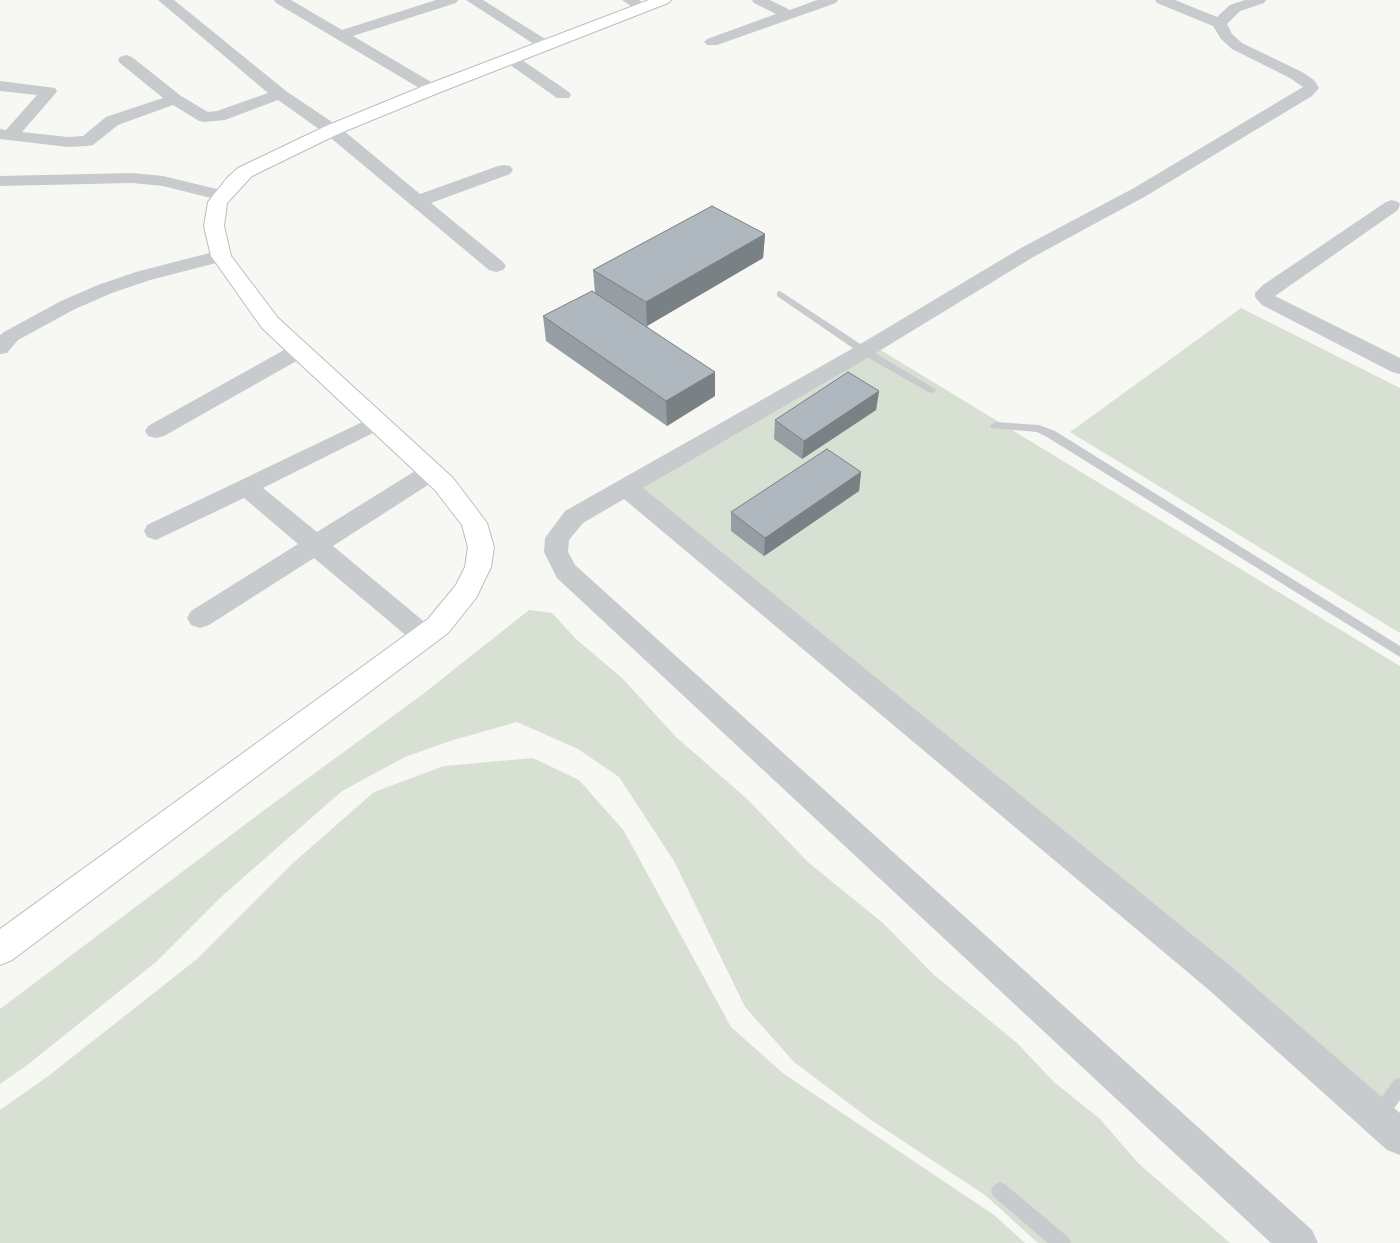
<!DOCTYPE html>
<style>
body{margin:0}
canvas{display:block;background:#f7f7f4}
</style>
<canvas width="1400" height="1243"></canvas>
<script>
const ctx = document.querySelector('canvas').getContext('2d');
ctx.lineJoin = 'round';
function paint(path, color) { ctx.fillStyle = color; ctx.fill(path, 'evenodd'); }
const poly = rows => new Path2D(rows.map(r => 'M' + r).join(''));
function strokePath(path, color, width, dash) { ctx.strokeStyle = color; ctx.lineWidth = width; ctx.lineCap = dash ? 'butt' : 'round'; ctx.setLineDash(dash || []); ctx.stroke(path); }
paint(poly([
 [1241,308,1400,388,1400,633,1070,432],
 [874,346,1400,666,1400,1088,1386,1108,627,498],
 [529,610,552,613,576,639,622,678,676,737,746,798,809,863,883,923,933,974,1017,1043,1054,1082,1100,1119,1138,1163,1230,1243,1038,1243,985,1195,871,1120,794,1062,745,1007,674,861,619,777,578,749,517,722,450,741,405,757,342,791,221,897,156,962,26,1066,0,1084,0,1009,263,811,423,694],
 [533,758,579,780,624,831,731,1027,784,1074,994,1215,1025,1243,0,1243,0,1110,47,1077,197,959,293,863,374,792,444,766]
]), '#d8e0d4');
const secondary = poly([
 [649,0,671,0,668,3,438,93,338,134,252,176,227,203,224,226,231,256,278,318,453,478,487,523,494,547,491,567,476,598,448,633,12,960,0,965,0,929,428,619,456,585,465,567,468,547,462,525,435,490,262,328,214,260,211,256,204,226,208,202,227,178,238,168,326,126,426,85,649,0]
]);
strokePath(secondary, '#b9bfc3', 2);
paint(poly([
 [780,291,868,349,937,390,932,393,928,392,860,353,777,296,777,292,780,291],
 [995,422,1039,425,1055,431,1400,646,1400,657,1047,437,1037,432,991,428,990,426,995,422],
 [1400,1078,1400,1100,1385,1121,1379,1123,1373,1121,1371,1115,1373,1109,1394,1080,1400,1078],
 [1000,1182,1006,1185,1068,1237,1071,1243,1048,1243,994,1197,991,1191,994,1185,1000,1182]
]), '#c7cbce');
paint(poly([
 [158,0,174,0,286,91,338,126,420,194,498,166,504,165,510,166,513,170,510,174,431,203,503,262,506,266,503,270,496,272,489,270,326,134,278,100,225,120,205,122,199,121,173,105,118,125,93,145,87,146,68,147,0,139,0,129,6,130,37,95,0,91,0,81,55,88,57,91,55,94,22,132,68,137,83,136,106,117,163,98,120,63,118,60,120,57,126,55,132,57,181,96,208,112,217,111,268,93,158,0],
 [274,0,291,0,342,30,436,0,458,0,456,3,353,36,438,86,440,89,438,92,426,92,276,3,274,0],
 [466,0,483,0,550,42,553,45,550,48,540,48,466,0],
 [622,0,639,0,650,8,648,11,643,12,638,11,622,0],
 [752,0,770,0,790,10,817,0,838,0,836,3,717,45,707,45,704,42,707,39,776,14,754,3,752,0],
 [1155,0,1175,0,1217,17,1230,5,1245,0,1266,0,1264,3,1240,11,1227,24,1232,34,1242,43,1302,72,1314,80,1319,88,1312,96,1146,196,1035,256,871,356,643,488,1233,968,1400,1113,1400,1155,1387,1150,1209,990,624,499,583,523,569,540,568,552,575,565,1312,1230,1318,1243,1271,1243,557,578,544,552,545,538,565,511,857,346,1021,248,1134,188,1303,87,1290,78,1232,49,1221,39,1213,26,1157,3,1155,0],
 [511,54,516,56,569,92,571,95,569,98,557,98,506,62,503,59,506,56,511,54],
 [132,173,163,176,229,192,232,196,229,200,223,201,163,186,132,183,0,186,0,176,132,173],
 [1392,200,1398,202,1400,204,1398,210,1275,296,1400,358,1400,374,1392,372,1262,305,1255,297,1255,293,1263,285,1386,202,1392,200],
 [221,250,228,252,231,256,228,260,150,280,112,293,75,309,18,340,7,353,0,354,0,335,4,332,61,301,98,285,136,272,221,250],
 [300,344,307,345,311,350,307,355,164,436,156,438,148,436,145,431,148,426,293,345,300,344],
 [377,415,385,417,388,422,385,427,263,488,317,532,423,466,431,464,439,466,443,472,439,478,333,546,433,629,437,636,433,643,424,646,415,643,314,558,209,625,200,628,191,625,187,618,191,611,298,544,244,498,156,540,147,537,144,531,147,525,377,415]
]), '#c7cbce');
paint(secondary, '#fff');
paint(poly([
 [765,234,763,258,647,326,715,396,667,426,546,341,543,316,595,293,593,270],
 [879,391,876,410,802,459,774,439,775,420],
 [861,472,859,491,764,556,731,531,731,512]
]), '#969ea3');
paint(poly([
 [765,234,763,258,647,326,646,302],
 [715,372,715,396,667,426,666,401],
 [879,391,876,410,802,459,804,441],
 [861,472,859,491,764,556,765,538]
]), '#7a8185');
const building = poly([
 [712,206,765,234,646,302,593,270,712,206],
 [592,291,715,372,666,401,543,316,592,291],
 [848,372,879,391,804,441,775,420,848,372],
 [827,449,861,472,765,538,731,512,827,449]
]);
paint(building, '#afb8be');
strokePath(building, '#7a8185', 1);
</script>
